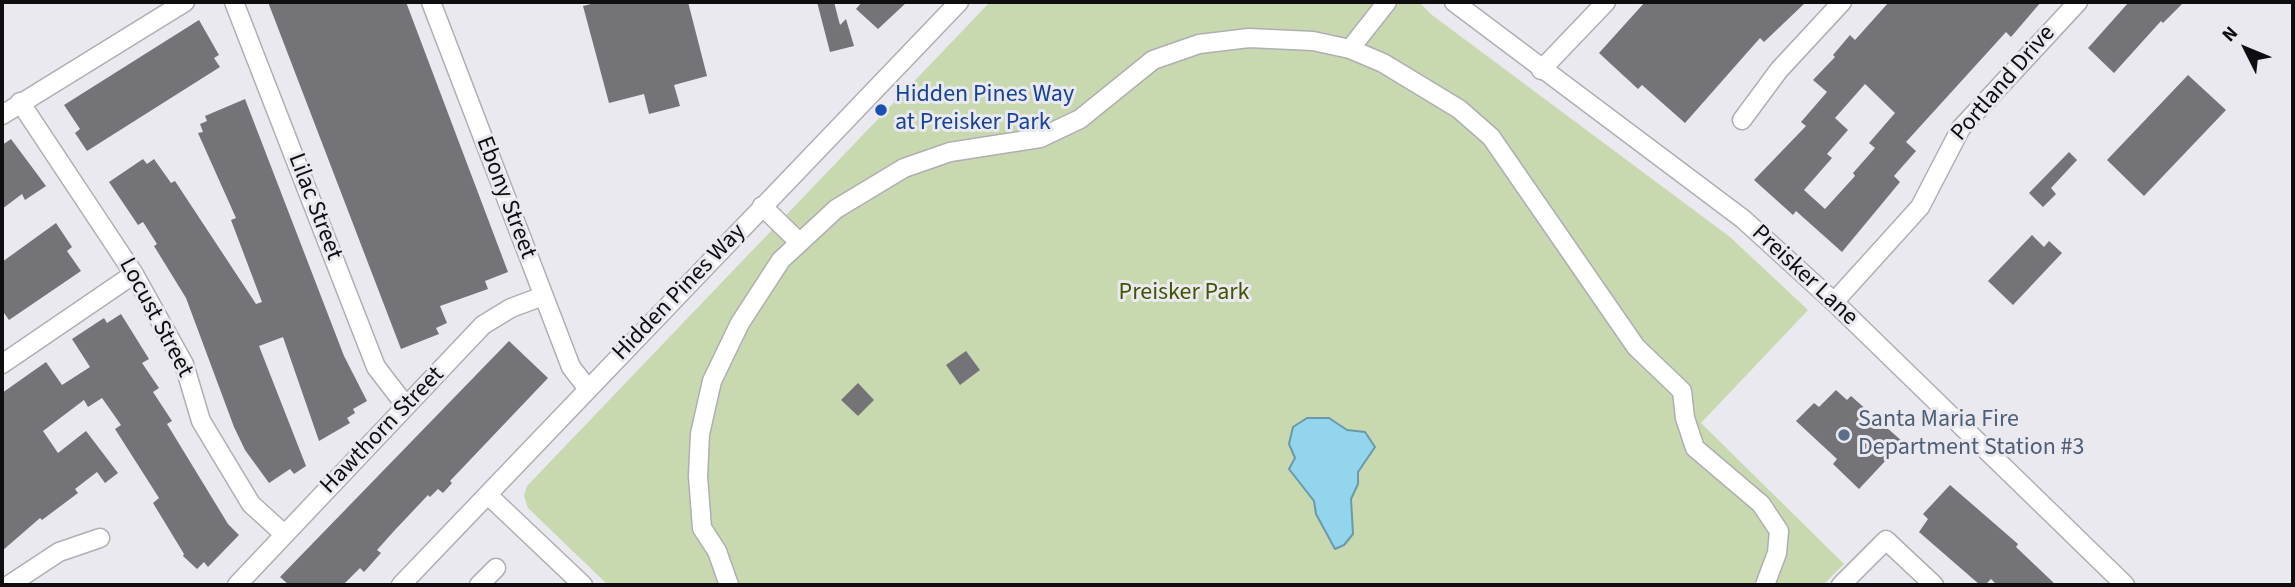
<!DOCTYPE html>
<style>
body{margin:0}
#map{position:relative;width:2295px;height:587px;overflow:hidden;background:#eae9ef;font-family:"Source Sans 3",sans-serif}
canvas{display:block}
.frame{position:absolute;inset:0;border:4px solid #0e0d0f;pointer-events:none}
.north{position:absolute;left:2211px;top:14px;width:70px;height:70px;-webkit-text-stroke:5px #eae9ef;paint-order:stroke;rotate:313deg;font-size:19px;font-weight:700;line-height:28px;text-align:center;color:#0e0d0f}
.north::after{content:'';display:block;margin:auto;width:24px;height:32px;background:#0e0d0f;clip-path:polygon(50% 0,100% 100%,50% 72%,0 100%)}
</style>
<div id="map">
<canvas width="2295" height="587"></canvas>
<div class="frame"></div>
<div class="north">N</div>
</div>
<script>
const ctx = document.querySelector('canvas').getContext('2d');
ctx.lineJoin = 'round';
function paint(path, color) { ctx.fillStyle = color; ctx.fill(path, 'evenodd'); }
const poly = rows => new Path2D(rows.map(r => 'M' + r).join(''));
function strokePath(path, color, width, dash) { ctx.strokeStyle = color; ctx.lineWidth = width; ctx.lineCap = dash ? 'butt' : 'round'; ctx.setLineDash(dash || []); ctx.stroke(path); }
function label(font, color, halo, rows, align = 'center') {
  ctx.font = font + ' "Source Sans 3",sans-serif'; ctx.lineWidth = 6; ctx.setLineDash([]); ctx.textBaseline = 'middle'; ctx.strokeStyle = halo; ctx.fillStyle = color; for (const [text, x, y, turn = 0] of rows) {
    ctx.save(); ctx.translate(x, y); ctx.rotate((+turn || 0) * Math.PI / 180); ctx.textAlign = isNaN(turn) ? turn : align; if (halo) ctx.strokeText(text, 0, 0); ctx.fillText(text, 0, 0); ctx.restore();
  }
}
paint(poly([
 [990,2,1419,2,1432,15,1730,237,1808,310,1701,423,1844,564,1823,585,608,585,528,508,524,496,527,486]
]), '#c8d8af');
const water = poly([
 [1307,418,1329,418,1347,430,1365,432,1375,447,1358,472,1358,484,1351,499,1353,534,1344,545,1335,549,1316,514,1314,501,1289,469,1295,458,1289,444,1293,427,1307,418]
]);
paint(water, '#92d5ed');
strokePath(water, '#6a99aa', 2);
paint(poly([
 [268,2,406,2,508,272,485,281,488,289,440,306,447,323,436,328,439,334,401,349],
 [599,2,688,2,707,76,674,85,680,106,649,114,644,94,609,103,583,6],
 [817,2,834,2,840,25,846,19,854,46,830,52],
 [862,2,907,2,878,29,856,9],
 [1645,2,1806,2,1764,42,1760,38,1685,123,1642,85,1638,89,1599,53],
 [1889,2,2041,2,2011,37,2006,32,1906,142,1916,151,1894,176,1900,182,1842,252,1796,211,1793,215,1754,180,1806,126,1801,122,1827,92,1813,80,1835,57,1833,55,1850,35,1855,40],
 [1865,84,1895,113,1869,143,1875,148,1853,173,1855,176,1825,209,1804,190,1832,158,1827,154,1848,130,1835,118],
 [2129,2,2184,2,2163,23,2161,21,2114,73,2088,48],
 [199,20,219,55,214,58,220,67,87,151,75,133,80,129,64,105],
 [2188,75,2226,110,2144,196,2107,160],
 [245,99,344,356,367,401,353,409,355,413,347,418,350,423,319,441,283,337,259,346,306,466,294,474,290,469,269,483,245,450,234,427,186,298,154,246,157,244,143,222,138,225,109,182,143,159,147,164,154,159,171,183,175,181,256,304,262,302,231,220,236,218,198,133,203,132,200,124,207,121,205,116],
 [11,139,46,186,25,200,22,194,2,209,2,145],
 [2069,152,2077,160,2051,188,2056,194,2043,207,2029,193],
 [56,223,72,247,67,251,81,271,9,320,2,310,2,262],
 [2032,235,2044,247,2049,241,2062,253,2013,305,1988,281],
 [121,314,149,359,142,363,159,388,153,392,172,421,167,424,228,524,239,535,208,567,204,562,197,569,183,556,184,554,153,503,159,498,115,429,121,425,102,398,88,407,84,400,43,431,58,453,86,431,118,473,105,483,97,472,75,489,78,493,42,520,40,518,2,551,2,393,46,362,62,385,90,367,72,339,104,318,107,323],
 [509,341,548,378,450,481,452,483,443,493,438,489,430,497,428,495,394,531,377,550,381,553,364,572,360,568,343,585,289,585,280,577],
 [966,351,980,370,960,385,946,365],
 [858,383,874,400,858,416,841,400],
 [1836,390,1847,400,1851,396,1903,442,1859,489,1833,464,1837,459,1796,421,1814,403,1819,407],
 [1950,485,2018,544,2016,547,2056,585,1997,585,1991,579,1985,585,1980,585,1919,532,1928,519,1923,514]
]), '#747378');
const minor = poly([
 [234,2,376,367,406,406],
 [431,2,571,367,588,389],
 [1454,2,1743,219,1834,302,2125,585],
 [1350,49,1387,2],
 [1541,70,1606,2],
 [20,102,134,274,184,364,201,421,251,504,284,534],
 [2,115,185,2],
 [1742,120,1779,70,1842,2],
 [762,206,799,242],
 [1834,302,1920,207,1961,128,2078,2],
 [2,364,134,274],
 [488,495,583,585],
 [9,585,59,552,100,538],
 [237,585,483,325,511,308,543,296],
 [401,585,959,2],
 [479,585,496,568],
 [729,585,717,551,702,528,698,476,700,434,712,381,740,323,781,260,836,209,904,168,950,152,1040,138,1080,119,1153,60,1199,44,1249,38,1313,41,1350,49,1383,63,1459,109,1491,137,1636,347,1682,391,1685,418,1695,448,1761,504,1779,531,1777,553,1765,585],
 [1841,585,1886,540,1934,585]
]);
strokePath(minor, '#afaeb3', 21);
strokePath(minor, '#fff', 18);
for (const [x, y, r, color] of [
 [881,110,7,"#1a4fb4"],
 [1844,435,7,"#5c6f8a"]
]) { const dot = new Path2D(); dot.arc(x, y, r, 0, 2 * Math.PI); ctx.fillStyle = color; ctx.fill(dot); strokePath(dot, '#eae9ef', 2.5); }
label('24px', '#0e0d0f', '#eae9ef', [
 ["Portland Drive",2004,84,-49],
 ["Ebony Street",505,198,69],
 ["Lilac Street",314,207,69],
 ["Preisker Lane",1804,276,43],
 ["Hidden Pines Way",680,293,-46],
 ["Locust Street",155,318,62],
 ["Hawthorn Street",383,431,-46]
]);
label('24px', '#164399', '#eae9ef', [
 ["Hidden Pines Way",895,96],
 ["at Preisker Park",895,124]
], 'left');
label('24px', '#3f5500', '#eae9ef', [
 ["Preisker Park",1184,294]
]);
label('24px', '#4e5e75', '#eae9ef', [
 ["Santa Maria Fire",1858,421],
 ["Department Station #3",1858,449]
], 'left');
</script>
